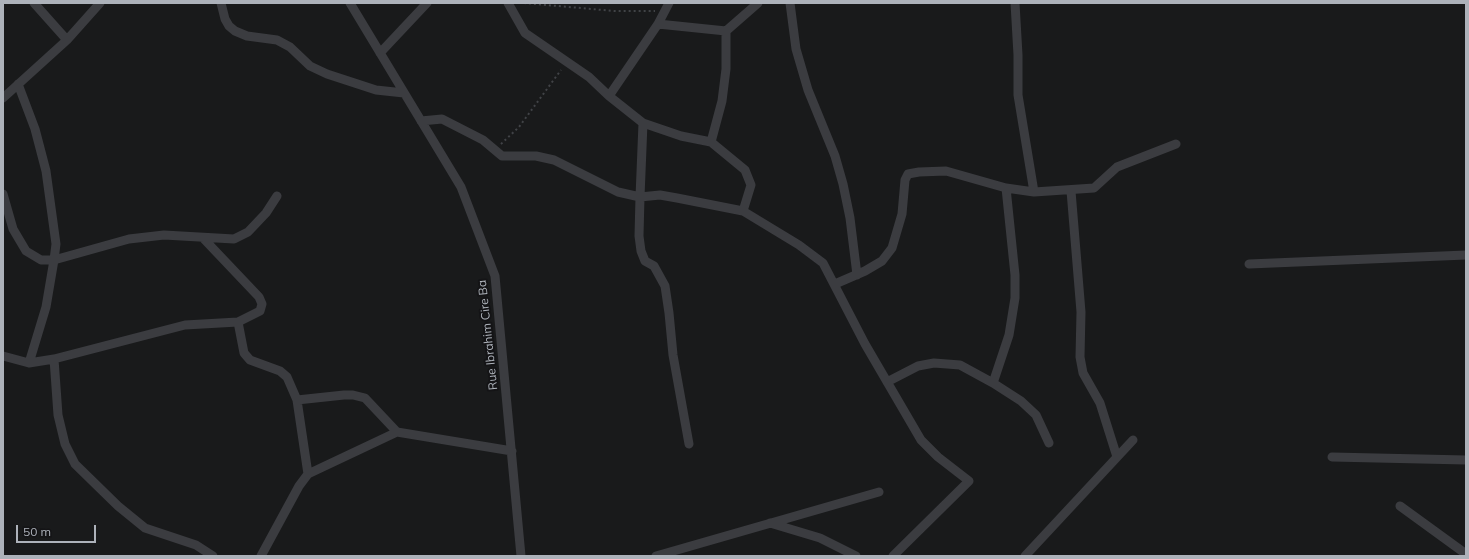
<!DOCTYPE html>
<style>
body{margin:0}
#map{position:relative;width:1469px;height:559px;overflow:hidden;background:#191a1b;font-family:Mulish,sans-serif}
canvas{display:block}
.frame{position:absolute;inset:0;border:4px solid #adb2ba;pointer-events:none}
.scale{position:absolute;left:16px;top:525px;width:80px;height:18px;box-sizing:border-box;border:2px solid #adb2ba;border-top:0;padding-left:5px;font-size:12px;line-height:14px;white-space:nowrap;color:#adb2ba;-webkit-text-stroke:3px #141416;paint-order:stroke}
</style>
<div id="map">
<canvas width="1469" height="559"></canvas>
<div class="frame"></div>
<div class="scale">50 m</div>
</div>
<script>
const ctx = document.querySelector('canvas').getContext('2d');
ctx.lineJoin = 'round';
const poly = rows => new Path2D(rows.map(r => 'M' + r).join(''));
function strokePath(path, color, width, dash) { ctx.strokeStyle = color; ctx.lineWidth = width; ctx.lineCap = dash ? 'butt' : 'round'; ctx.setLineDash(dash || []); ctx.stroke(path); }
function label(font, color, halo, rows, align = 'center') {
  ctx.font = font + ' Mulish,sans-serif'; ctx.lineWidth = 4; ctx.setLineDash([]); ctx.textBaseline = 'middle'; ctx.strokeStyle = halo; ctx.fillStyle = color; for (const [text, x, y, turn = 0] of rows) {
    ctx.save(); ctx.translate(x, y); ctx.rotate((+turn || 0) * Math.PI / 180); ctx.textAlign = isNaN(turn) ? turn : align; if (halo) ctx.strokeText(text, 0, 0); ctx.fillText(text, 0, 0); ctx.restore();
  }
}
strokePath(poly([
 [524,3,614,11,655,11],
 [501,144,519,127,561,70]
]), '#414347', 2, [2, 3]);
strokePath(poly([
 [34,3,67,40],
 [221,3,225,19,229,26,235,31,247,36,277,40,290,47,310,66,327,74,376,90,404,93],
 [350,3,461,187,495,276,521,556],
 [508,3,525,33,589,77,609,96,643,123,681,136,711,142,745,170,751,185,743,211],
 [790,3,796,49,808,90,835,156,843,184,850,218,857,275],
 [1015,3,1018,55,1018,95,1034,192],
 [658,24,726,31],
 [380,53,427,3],
 [18,84,35,129,46,171,56,244,54,260,129,239,164,235,234,239,248,232,266,213,277,196],
 [609,96,658,24,669,3],
 [3,98,67,40,100,3],
 [421,121,442,119,483,140,502,156,536,156,554,160,618,192,640,197,660,195,677,198,743,211,799,245,823,263,865,344,921,440,938,457,969,481,893,556],
 [643,123,640,197,639,236,641,251,645,261,654,266,665,286,669,313,673,355,689,444],
 [711,142,722,101,726,69,726,31,758,3],
 [1071,191,1081,312,1080,357,1083,373,1100,403,1117,457],
 [3,194,13,229,26,251,41,260,54,260,46,307,29,363],
 [1249,264,1466,255],
 [835,284,865,271,882,261,892,248,902,214,905,180,908,174,919,172,946,171,1006,188,1034,192,1094,188,1117,167,1176,144],
 [238,322,244,353,250,360,280,371,287,377,297,400,308,474,299,486,261,556],
 [3,356,29,363,54,359,185,325,238,322,260,311,262,304,259,297,203,238],
 [54,359,58,415,65,444,75,464,118,506,145,528,196,545,213,556],
 [887,382,918,366,934,363,960,365,993,383,1021,401,1036,415,1049,443],
 [993,383,1009,335,1015,298,1015,275,1006,188],
 [297,400,344,395,353,395,365,398,397,432],
 [1332,457,1466,460],
 [308,474,397,432,512,451],
 [1400,506,1466,554],
 [770,523,820,538,856,556],
 [656,556,879,492],
 [1025,556,1133,440]
]), '#3b3c40', 9);
label('12px', '#adb2ba', '#141416', [
 ["Rue Ibrahim Cire Ba",488,335,-96]
]);
</script>
